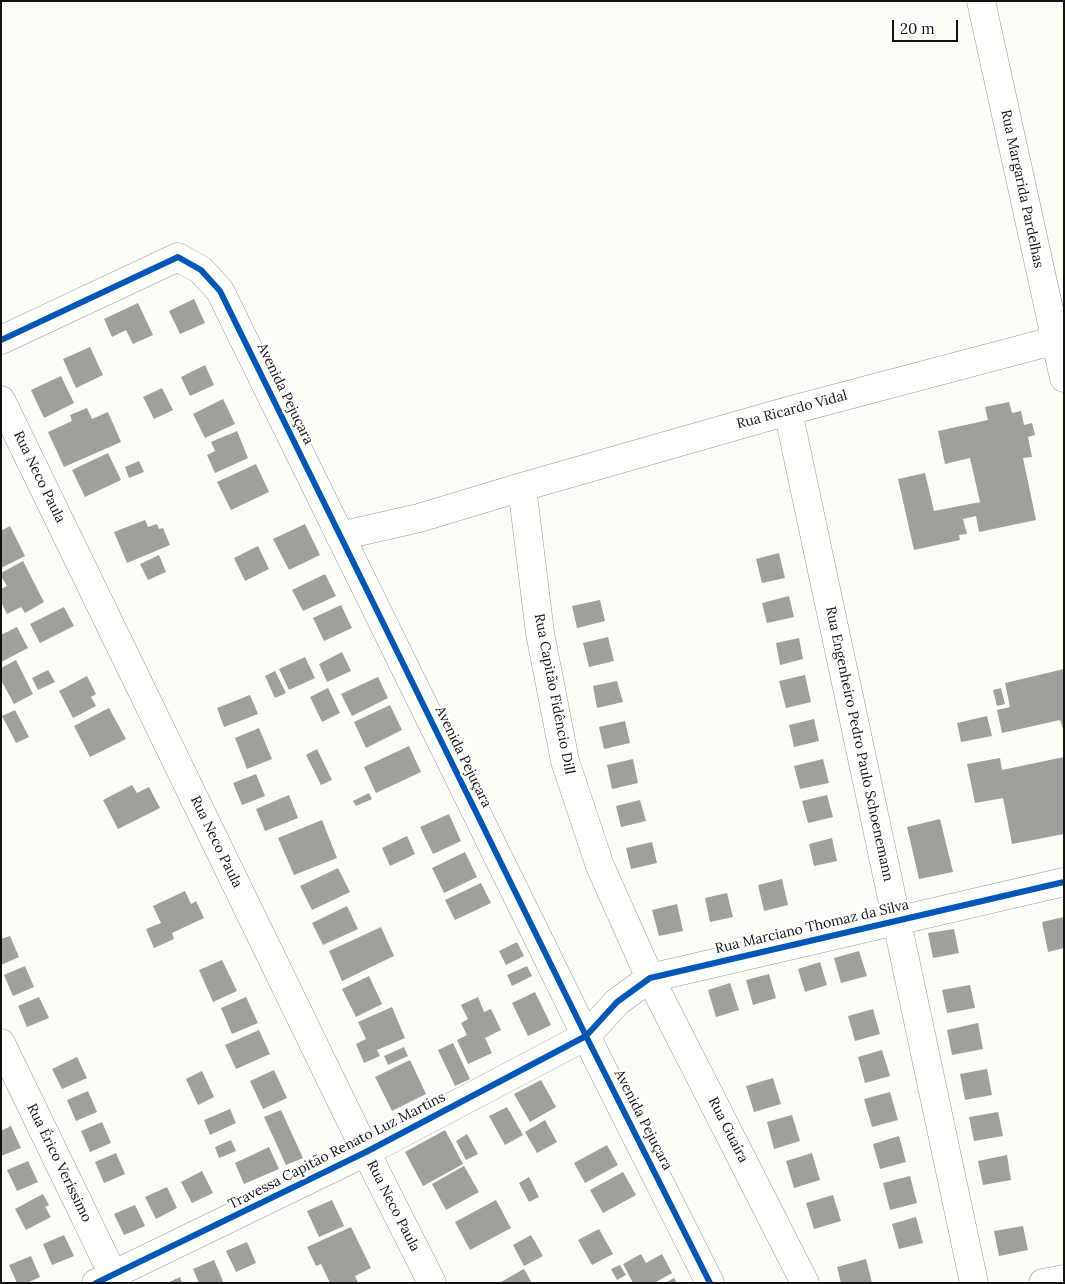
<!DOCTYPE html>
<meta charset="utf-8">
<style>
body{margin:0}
#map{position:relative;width:1065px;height:1284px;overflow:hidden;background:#fdfcf7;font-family:Lora,serif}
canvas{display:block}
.frame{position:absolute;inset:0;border:2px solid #111;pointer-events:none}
.scale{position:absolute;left:892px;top:20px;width:66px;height:22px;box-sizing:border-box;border:2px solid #111;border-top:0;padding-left:6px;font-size:15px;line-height:18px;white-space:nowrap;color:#111;-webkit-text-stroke:4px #fff;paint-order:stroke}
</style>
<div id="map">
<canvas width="1065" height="1284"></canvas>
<div class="frame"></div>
<div class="scale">20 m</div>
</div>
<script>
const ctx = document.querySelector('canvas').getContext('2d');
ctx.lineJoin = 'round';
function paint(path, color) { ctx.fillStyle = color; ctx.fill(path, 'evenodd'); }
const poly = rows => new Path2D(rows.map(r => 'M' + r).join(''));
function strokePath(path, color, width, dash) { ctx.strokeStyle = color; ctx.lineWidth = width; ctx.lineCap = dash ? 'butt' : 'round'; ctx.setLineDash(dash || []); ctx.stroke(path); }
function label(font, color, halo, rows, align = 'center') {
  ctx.font = font + ' Lora,serif'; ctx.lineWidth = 5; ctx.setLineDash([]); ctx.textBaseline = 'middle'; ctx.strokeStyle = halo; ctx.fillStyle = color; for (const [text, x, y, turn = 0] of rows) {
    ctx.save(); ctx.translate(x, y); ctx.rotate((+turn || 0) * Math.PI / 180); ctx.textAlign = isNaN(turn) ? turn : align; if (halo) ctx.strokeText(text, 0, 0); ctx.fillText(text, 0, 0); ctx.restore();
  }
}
paint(poly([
 [194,299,205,323,180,334,169,311],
 [138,303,153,335,133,344,126,330,112,337,104,319],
 [90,347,103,375,76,388,63,359],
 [205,365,214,385,190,396,181,377],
 [61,376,74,403,44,418,31,390],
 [162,388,173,410,154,419,143,397],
 [223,399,235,424,205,438,193,414],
 [1009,402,1012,413,1021,411,1024,425,1032,423,1035,435,1028,437,1032,457,1023,458,1036,520,979,532,976,516,963,519,967,534,959,535,960,540,914,550,898,479,925,473,934,511,980,502,970,458,945,464,938,431,988,420,985,407],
 [87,408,92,419,108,412,121,442,64,467,48,432,72,421,70,415],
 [237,431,248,458,215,473,207,455,215,451,211,442],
 [108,453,121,480,85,497,72,470],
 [139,461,144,472,129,478,125,467],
 [256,464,269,492,231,510,217,482],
 [145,520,148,527,157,524,159,529,163,528,170,545,127,563,114,532],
 [305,524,320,555,289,570,273,539],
 [10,526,25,556,1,568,1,531],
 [258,546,269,569,245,581,234,558],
 [779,553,785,578,762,583,756,559],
 [159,555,166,572,148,580,140,564],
 [23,561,44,602,25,613,21,607,7,614,1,602,1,589,7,586,1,576,1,573],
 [325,574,336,596,303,611,292,590],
 [789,596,794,617,767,623,762,603],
 [600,600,605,621,577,628,572,606],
 [341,605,352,628,324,641,313,618],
 [64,607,74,626,40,643,30,624],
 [17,627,28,648,1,662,1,635],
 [608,637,614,661,589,667,583,643],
 [799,638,803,659,780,665,776,643],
 [342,652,351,671,327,682,319,664],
 [305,657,315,678,289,690,279,669],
 [16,660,33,694,14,704,1,680,1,668],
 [1064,669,1064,732,1060,720,1002,733,997,710,1010,707,1005,683],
 [48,670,55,682,38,690,32,678],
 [275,671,286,693,275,698,265,676],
 [805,675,811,702,786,708,779,681],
 [87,676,96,694,91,697,96,706,73,718,59,691],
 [378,677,388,698,352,716,341,694],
 [617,681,623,702,597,708,593,686],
 [328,688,340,713,322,722,310,697],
 [1001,688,1005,704,997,706,993,690],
 [250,695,258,714,224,727,217,708],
 [390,705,402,730,366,748,354,722],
 [109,708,126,739,90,757,74,726],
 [15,710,29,737,16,743,2,716],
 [987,716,992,736,961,742,957,723],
 [814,719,819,741,794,747,789,725],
 [625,721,630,743,604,749,599,727],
 [259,728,272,759,247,769,235,738],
 [409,746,421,772,376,793,364,767],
 [317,749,332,780,321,785,306,755],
 [1064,757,1064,834,1012,844,1003,798,975,803,967,764,1000,758,1002,770],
 [633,759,638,783,612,789,607,765],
 [823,759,829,783,800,789,794,766],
 [256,774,265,796,242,805,233,783],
 [132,785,137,793,149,787,160,808,118,829,103,800],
 [369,793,372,799,356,806,353,801],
 [289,795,298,818,265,831,256,809],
 [827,795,833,817,808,823,802,801],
 [640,800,646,821,621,827,616,806],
 [449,814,461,841,433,854,420,827],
 [940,819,953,872,919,879,907,827],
 [322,820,337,858,294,875,278,838],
 [407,836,415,854,390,866,382,848],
 [832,838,837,861,814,866,809,844],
 [652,842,657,863,631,869,626,848],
 [465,852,477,877,444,893,432,868],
 [338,868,350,892,312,910,300,886],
 [782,879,788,905,764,911,758,885],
 [481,883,491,903,455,920,445,900],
 [185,891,191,904,196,901,204,918,172,933,174,939,154,948,146,929,161,923,153,906],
 [727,893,733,917,710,922,705,898],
 [677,904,683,931,659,936,652,910],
 [347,906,358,929,323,945,312,923],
 [1064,917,1064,948,1048,952,1042,922],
 [381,927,394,956,342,981,329,951],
 [954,929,959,953,933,958,928,933],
 [10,936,19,957,1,965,1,939],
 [517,942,524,956,506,965,499,951],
 [859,951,867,976,841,983,834,958],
 [222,960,237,991,213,1002,199,970],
 [820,962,827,985,805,992,798,969],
 [25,966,34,987,13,996,4,975],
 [527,966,532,976,512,986,507,975],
 [769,974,776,998,753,1005,746,980],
 [369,976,382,1004,356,1017,342,989],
 [730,983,739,1010,716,1017,708,990],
 [970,985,975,1008,947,1013,942,990],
 [535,992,551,1025,528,1036,512,1003],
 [39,997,49,1018,27,1027,18,1006],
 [246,997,258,1023,232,1034,221,1008],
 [478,997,484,1012,491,1009,501,1030,485,1038,492,1053,468,1064,457,1040,467,1035,461,1023,468,1019,461,1005],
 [392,1007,405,1038,377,1050,380,1056,364,1063,356,1044,366,1039,358,1022],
 [873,1009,880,1034,855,1041,848,1016],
 [978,1023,983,1049,952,1055,947,1030],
 [259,1030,270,1054,236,1069,225,1045],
 [453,1043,470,1079,455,1086,438,1050],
 [404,1047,408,1056,388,1065,384,1056],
 [882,1050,890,1076,865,1083,858,1057],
 [77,1057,87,1078,62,1089,52,1069],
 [410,1060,426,1094,392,1111,375,1077],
 [987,1069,992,1095,965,1100,960,1074],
 [274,1070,287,1098,263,1109,250,1081],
 [202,1071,214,1097,198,1105,186,1079],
 [773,1078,781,1104,754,1112,746,1086],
 [541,1080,556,1107,530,1122,514,1094],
 [88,1091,97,1112,76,1121,67,1100],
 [890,1092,898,1120,872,1127,864,1099],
 [507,1107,523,1135,505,1145,489,1116],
 [230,1109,236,1123,210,1135,204,1120],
 [281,1110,303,1158,286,1165,264,1117],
 [998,1112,1003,1136,974,1141,969,1117],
 [792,1115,800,1141,774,1149,767,1122],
 [545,1120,557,1142,537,1153,525,1132],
 [102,1122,111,1143,90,1152,81,1131],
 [11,1126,21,1148,1,1156,1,1131],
 [445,1130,463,1164,423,1186,405,1152],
 [467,1134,478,1154,466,1160,456,1141],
 [899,1136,906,1162,880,1169,873,1144],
 [231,1140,236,1151,219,1158,215,1147],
 [607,1145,618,1165,585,1183,574,1163],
 [269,1147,279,1169,244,1184,235,1163],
 [116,1153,125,1174,104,1183,95,1162],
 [812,1153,820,1180,794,1188,786,1161],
 [1007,1155,1011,1180,983,1185,978,1161],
 [28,1161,38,1182,17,1191,7,1170],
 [464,1166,479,1192,446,1210,432,1184],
 [202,1171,213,1193,192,1203,181,1182],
 [623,1172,636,1195,603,1213,590,1190],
 [910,1176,917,1203,890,1210,883,1183],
 [529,1177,539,1197,529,1202,519,1183],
 [167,1187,177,1208,156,1219,145,1197],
 [43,1194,49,1205,45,1207,51,1217,26,1230,15,1209],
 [833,1195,841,1221,814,1229,806,1203],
 [332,1200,344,1226,319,1237,307,1211],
 [496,1200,511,1228,470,1250,455,1222],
 [135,1205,145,1226,124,1235,114,1214],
 [916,1217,923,1243,899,1249,892,1224],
 [1023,1226,1028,1250,999,1256,994,1231],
 [351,1227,371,1268,355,1276,358,1283,330,1283,321,1264,316,1266,307,1247],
 [599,1229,613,1254,592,1265,578,1240],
 [64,1235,74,1256,52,1265,43,1244],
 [531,1235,543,1256,524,1266,513,1245],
 [247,1242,256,1263,236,1272,226,1251],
 [641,1254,646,1263,662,1254,672,1273,654,1283,633,1283,623,1264],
 [31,1256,40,1277,27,1283,17,1283,9,1265],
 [866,1259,872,1283,841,1283,837,1267],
 [214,1260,223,1281,220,1283,199,1283,193,1269],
 [620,1265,626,1275,617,1280,611,1269],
 [524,1269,532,1283,499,1283],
 [180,1277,182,1283,167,1283],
 [674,1278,677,1283,665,1283]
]), '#a19f9c');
const minor = poly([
 [981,1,1064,378],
 [1,340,178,257,201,270,220,291,586,1036,710,1283],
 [1,400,366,1152,432,1283],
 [788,411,974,1283],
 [522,487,540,633,565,761,600,866,650,978,805,1283],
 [340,536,419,518,522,487,788,411,1064,338],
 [1,1043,117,1283],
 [96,1283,366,1152,586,1036,617,1002,650,978,1064,882],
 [1043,1283,1064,1279]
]);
strokePath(minor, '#979795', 29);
strokePath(minor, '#fffffe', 28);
strokePath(poly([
 [1,340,178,257,201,270,220,291,586,1036,710,1283],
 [96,1283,366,1152,586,1036,617,1002,650,978,1064,882]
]), '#0057b8', 6);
label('14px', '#111', '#fff', [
 ["Rua Margarida Pardelhas",1022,189,78],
 ["Avenida Pejuçara",285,394,64],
 ["Rua Ricardo Vidal",792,410,-15],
 ["Rua Neco Paula",39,477,64],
 ["Rua Capitão Fidêncio Dill",554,694,79],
 ["Rua Engenheiro Pedro Paulo Schoenemann",859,744,78],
 ["Avenida Pejuçara",463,757,64],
 ["Rua Neco Paula",216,842,64],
 ["Rua Marciano Thomaz da Silva",812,927,-13],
 ["Avenida Pejuçara",643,1120,63],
 ["Rua Guaíra",728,1130,63],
 ["Travessa Capitão Renato Luz Martins",337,1151,-27],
 ["Rua Érico Veríssimo",59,1163,64],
 ["Rua Neco Paula",393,1206,63]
]);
</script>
